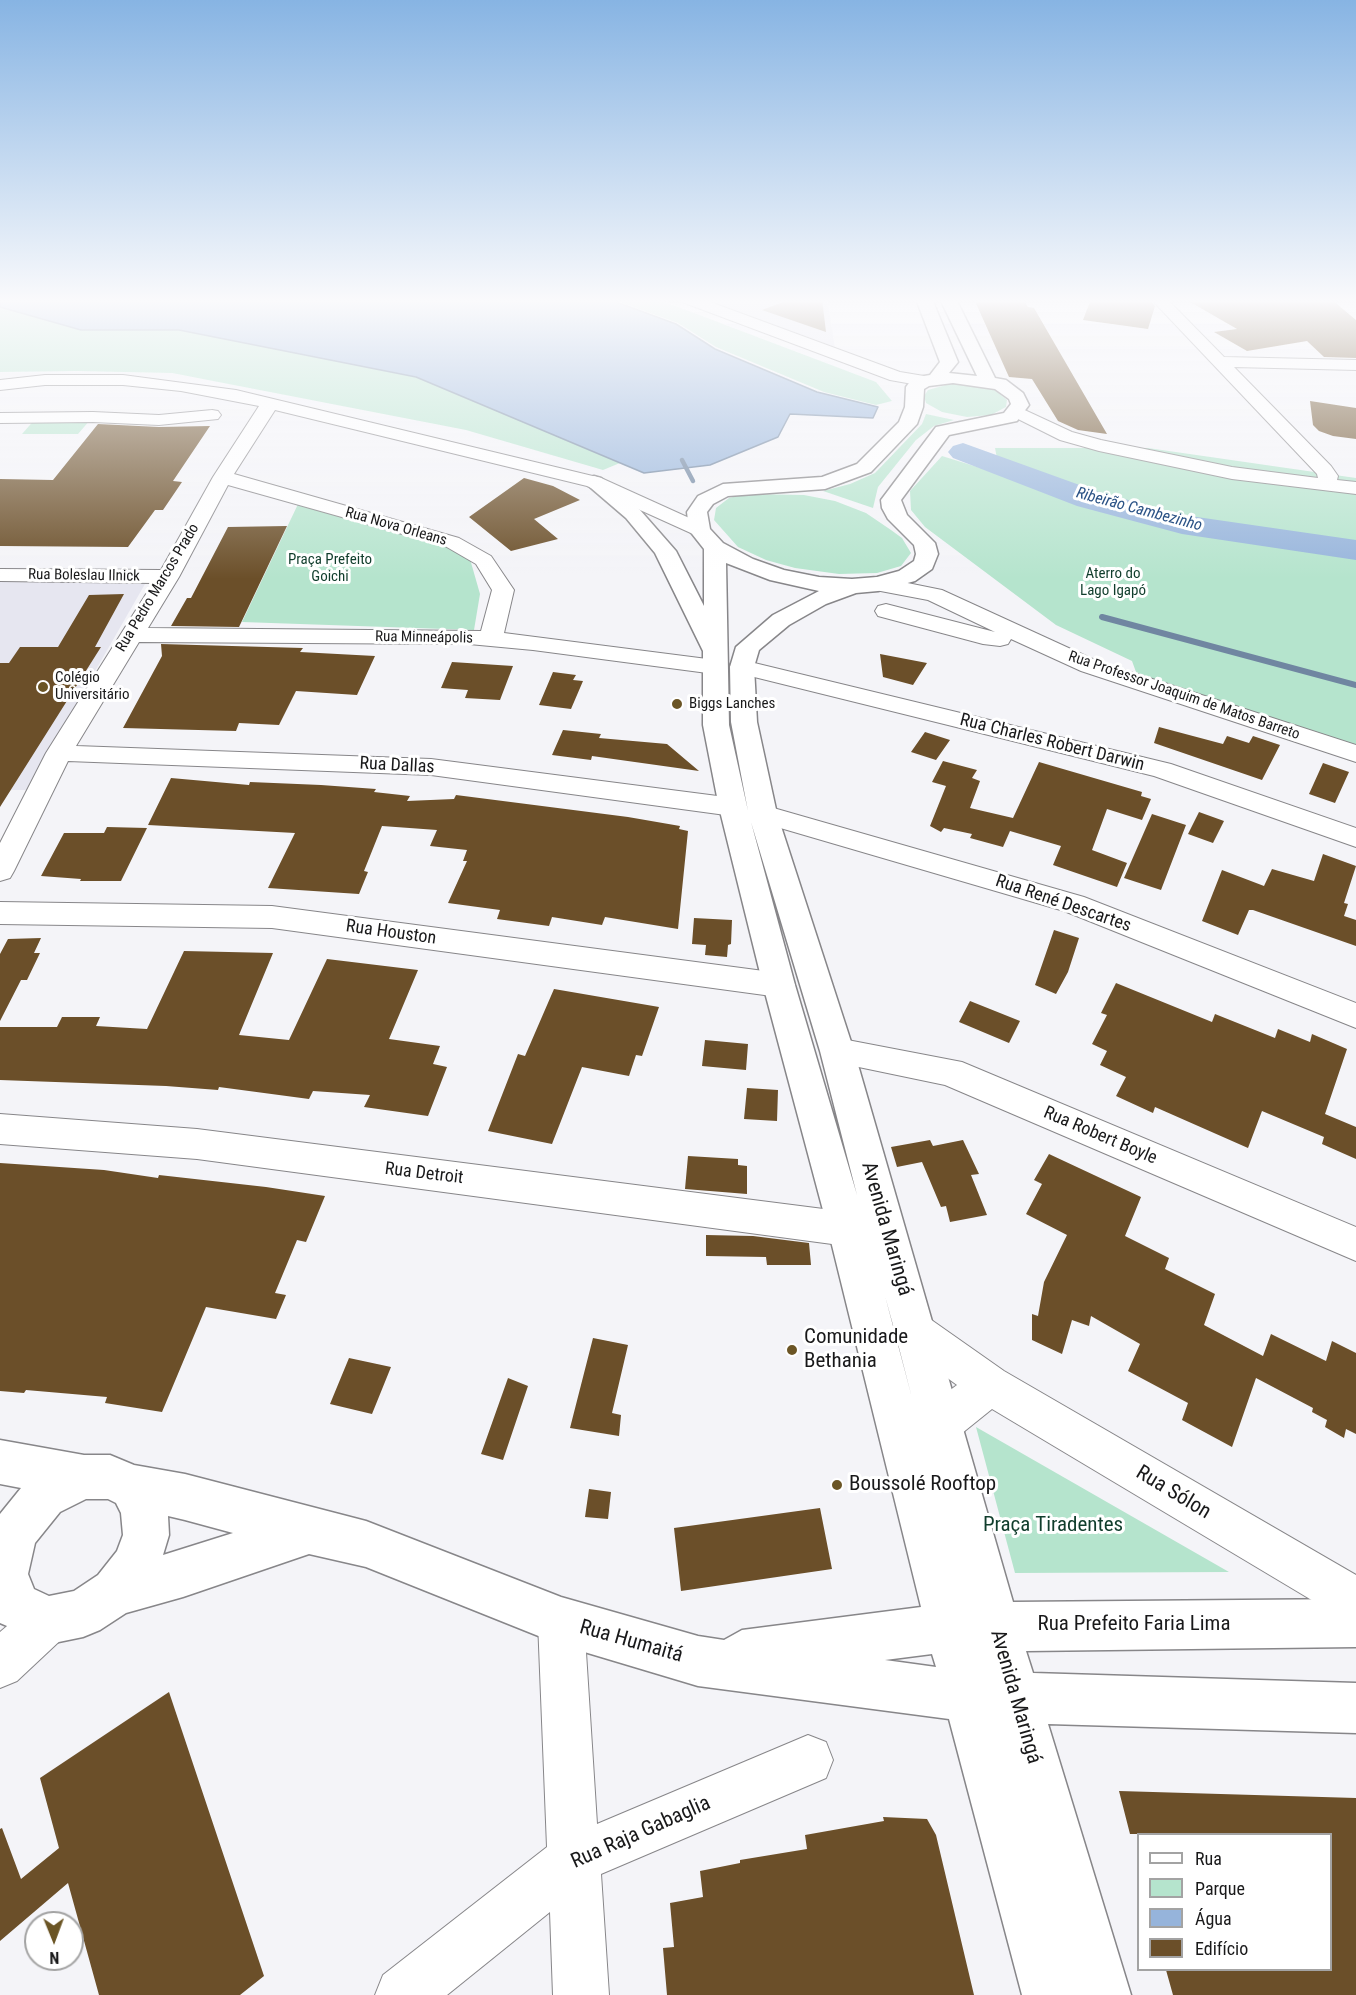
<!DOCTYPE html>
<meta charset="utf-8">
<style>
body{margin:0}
#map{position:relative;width:1356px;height:1995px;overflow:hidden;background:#f4f4f8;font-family:"Roboto Condensed",sans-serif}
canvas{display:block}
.legend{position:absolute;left:1137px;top:1833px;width:195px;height:138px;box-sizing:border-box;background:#fff;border:2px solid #a3a3a3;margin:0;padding:8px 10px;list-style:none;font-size:18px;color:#19191a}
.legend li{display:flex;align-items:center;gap:12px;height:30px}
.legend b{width:30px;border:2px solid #a3a3a3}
.north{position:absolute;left:24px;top:1911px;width:60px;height:60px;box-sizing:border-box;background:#fff;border:2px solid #a3a3a3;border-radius:50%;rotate:179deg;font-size:16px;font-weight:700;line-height:24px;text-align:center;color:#19191a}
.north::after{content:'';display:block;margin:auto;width:21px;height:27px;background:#6b5525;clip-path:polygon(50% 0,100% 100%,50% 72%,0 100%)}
</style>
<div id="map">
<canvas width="1356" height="1995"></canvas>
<ul class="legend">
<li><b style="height:8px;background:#fff"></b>Rua</li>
<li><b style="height:16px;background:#b5e4cd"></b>Parque</li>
<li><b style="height:16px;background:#96b4db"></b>Água</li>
<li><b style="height:16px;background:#6b4f29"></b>Edifício</li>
</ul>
<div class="north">N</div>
</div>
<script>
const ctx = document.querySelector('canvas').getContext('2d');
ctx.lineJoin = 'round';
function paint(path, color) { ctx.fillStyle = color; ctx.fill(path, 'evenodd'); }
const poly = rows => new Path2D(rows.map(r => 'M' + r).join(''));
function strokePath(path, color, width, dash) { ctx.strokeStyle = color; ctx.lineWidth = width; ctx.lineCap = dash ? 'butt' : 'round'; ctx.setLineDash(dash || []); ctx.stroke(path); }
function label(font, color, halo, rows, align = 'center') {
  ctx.font = font + ' "Roboto Condensed",sans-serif'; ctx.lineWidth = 6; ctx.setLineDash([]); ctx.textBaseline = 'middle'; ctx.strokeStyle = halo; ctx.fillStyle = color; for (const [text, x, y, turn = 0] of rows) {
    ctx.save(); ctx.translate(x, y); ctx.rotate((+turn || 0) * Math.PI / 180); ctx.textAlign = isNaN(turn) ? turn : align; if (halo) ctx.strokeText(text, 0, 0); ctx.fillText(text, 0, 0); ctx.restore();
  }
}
paint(poly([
 [704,299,827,299,835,347],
 [0,582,145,584,27,790,0,790]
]), '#e6e6f0');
paint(poly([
 [612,299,657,299,876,382,892,401,876,405,824,392,716,347,678,323],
 [0,307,81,330,179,330,416,377,620,463,603,470,466,430,172,373,77,371,0,372],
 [953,383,994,389,1007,400,1006,407,991,415,967,417,942,412,926,403,924,396,928,390],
 [926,414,954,420,934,426,916,440,878,487,873,508,823,491,850,484,875,473,922,424],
 [36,418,91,419,78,434,22,434],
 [995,448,1148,448,1356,478,1356,745,1170,686,1136,672,1132,661,1056,625,925,527,911,510,910,491,942,456,1000,474],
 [746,494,804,495,835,501,866,513,891,530,902,538,911,553,901,566,877,573,839,574,795,568,766,560,738,547,714,520,716,508,729,498],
 [299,502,445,543,470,559,480,594,474,630,242,622],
 [976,1427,1229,1572,1015,1573]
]), '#b5e4cd');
const water = poly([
 [0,299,608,299,676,324,715,349,817,392,878,407,873,418,790,414,778,437,710,465,644,473,416,377,179,330,81,330,0,307,0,299]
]);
paint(water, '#96b4db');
strokePath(water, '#7086a1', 1.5);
strokePath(poly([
 [682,460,693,481]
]), '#7086a1', 4.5);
strokePath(poly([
 [1102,617,1356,685]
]), '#7086a1', 6);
paint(poly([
 [963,443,1099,492,1183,515,1356,540,1356,560,1182,534,1077,506,953,458,948,452,953,446,963,443]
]), '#96b4db');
paint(poly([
 [791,299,822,299,826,332,762,310],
 [974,299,1023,299,1028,307,1034,308,1107,434,1078,430,1058,421,1032,379,1009,377],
 [1091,299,1149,299,1155,306,1148,329,1083,320],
 [1185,299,1331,299,1356,320,1356,358,1324,357,1307,341,1247,351,1214,332,1237,329],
 [1310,401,1356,408,1356,439,1333,436,1319,431,1313,425],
 [98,424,159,427,210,426,173,481,182,482,163,510,155,510,128,547,0,546,0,479,53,480],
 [524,478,553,486,580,500,534,519,558,539,511,551,469,517],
 [287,526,239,627,171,626,187,598,191,598,228,527],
 [124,594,95,647,101,647,0,807,0,663,9,663,20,647,58,647,89,595],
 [161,644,303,648,300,652,375,656,357,695,296,691,279,725,239,723,236,731,123,728,162,656],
 [880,654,927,663,913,685,883,677],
 [452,662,513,666,500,700,465,698,468,690,441,688],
 [553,672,576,675,573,680,583,681,571,709,539,705],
 [1159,727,1223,744,1227,736,1249,743,1253,736,1280,745,1262,780,1154,743],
 [563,730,601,734,599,738,667,744,699,771,592,756,591,760,552,755],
 [925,732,950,740,936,760,911,752],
 [943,761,977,770,972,778,980,781,970,808,1013,818,1039,762,1142,792,1141,796,1151,799,1142,820,1107,809,1092,850,1127,863,1117,887,1053,865,1061,846,1010,831,1003,847,970,838,972,834,944,828,941,832,930,826,946,786,932,782],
 [1323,763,1349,772,1335,803,1309,794],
 [171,778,249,785,250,782,321,785,376,789,374,792,410,796,407,801,454,799,456,795,628,817,680,826,679,829,688,831,678,929,605,917,602,925,552,917,549,926,497,919,500,910,448,903,467,861,463,861,467,850,430,846,437,830,382,826,364,871,368,872,359,894,268,888,295,833,148,825],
 [1199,812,1224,821,1213,843,1188,834],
 [1152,814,1186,825,1161,890,1124,878],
 [107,827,147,828,121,881,80,881,81,879,41,876,64,833,104,833],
 [1323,854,1356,866,1344,903,1348,904,1344,916,1356,920,1356,946,1253,910,1249,910,1238,935,1202,921,1222,870,1264,886,1272,869,1314,881],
 [694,918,732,920,731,944,728,945,727,957,705,955,706,945,692,944],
 [1054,930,1079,938,1068,972,1056,994,1035,985],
 [41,938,34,953,40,953,27,980,21,980,0,1021,0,954,8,939],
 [184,951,273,953,239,1035,289,1040,327,959,418,970,389,1039,440,1046,433,1064,447,1067,428,1116,364,1107,370,1095,313,1091,309,1099,219,1087,218,1090,166,1086,0,1080,0,1027,57,1027,62,1017,100,1017,96,1026,147,1029],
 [1116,983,1212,1022,1215,1014,1275,1038,1278,1029,1310,1042,1312,1034,1347,1049,1325,1114,1356,1127,1356,1159,1322,1144,1324,1137,1262,1111,1248,1148,1155,1107,1153,1113,1116,1096,1126,1077,1100,1065,1107,1051,1092,1044,1107,1015,1101,1013],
 [554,989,659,1007,642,1056,636,1055,629,1076,582,1067,552,1144,488,1131,518,1054,525,1056],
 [970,1001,1020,1021,1009,1043,959,1022],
 [705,1040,748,1044,746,1070,702,1066],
 [747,1088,778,1090,777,1121,744,1119],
 [930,1140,933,1146,963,1140,979,1174,971,1175,987,1215,950,1222,946,1206,941,1207,922,1162,897,1167,891,1147],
 [1049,1154,1141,1197,1125,1236,1169,1258,1165,1269,1215,1294,1204,1325,1263,1356,1271,1334,1326,1361,1332,1341,1356,1353,1356,1434,1346,1429,1344,1438,1325,1427,1327,1420,1312,1412,1313,1408,1256,1378,1232,1447,1182,1420,1188,1403,1128,1371,1140,1344,1091,1316,1089,1326,1072,1320,1062,1354,1032,1340,1032,1314,1038,1316,1044,1282,1067,1235,1026,1214,1042,1184,1034,1180],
 [688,1156,738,1159,738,1165,747,1166,747,1194,685,1189],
 [0,1163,104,1170,158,1178,159,1175,266,1187,325,1196,306,1242,297,1240,275,1293,286,1295,276,1319,206,1307,162,1412,105,1403,107,1397,26,1390,24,1393,0,1391],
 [706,1235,753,1236,809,1243,811,1265,767,1265,766,1257,706,1256],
 [593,1338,628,1345,612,1413,621,1415,619,1436,570,1428],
 [349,1358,391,1367,372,1414,330,1404],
 [508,1378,528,1386,503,1460,481,1454],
 [589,1489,611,1492,608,1519,585,1517],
 [820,1508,832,1569,681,1591,674,1528],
 [169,1692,264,1976,240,1995,99,1995,68,1883,0,1941,0,1829,2,1828,21,1879,59,1848,40,1778],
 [1119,1791,1356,1798,1356,1995,1173,1995,1166,1970,1330,1970,1330,1834,1130,1834],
 [883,1817,927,1819,936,1835,974,1995,667,1995,663,1948,674,1947,670,1903,703,1897,700,1871,740,1863,740,1860,807,1849,805,1835,884,1821]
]), '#6b4f29');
const street = poly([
 [680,299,702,299,900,372,930,377,932,381,924,386,890,380,682,302,680,299],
 [1151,299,1167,299,1224,357,1356,360,1356,370,1234,367,1331,466,1338,476,1337,480,1356,482,1356,494,1232,479,1099,451,1060,440,1010,415,1007,411,1010,407,1016,406,1072,432,1101,440,1232,467,1318,478,1317,474,1151,299],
 [45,375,123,375,236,390,601,478,707,526,710,530,707,534,700,536,693,534,587,486,275,410,234,474,459,538,491,556,514,590,504,633,715,660,723,662,727,667,723,672,715,674,533,650,469,644,139,642,76,746,431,759,733,798,743,801,746,807,743,813,733,816,431,775,68,761,14,871,10,878,0,881,0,843,46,753,153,583,0,581,0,569,161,570,213,477,259,406,181,391,123,385,45,385,0,390,0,380,45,375],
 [228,485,445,546,476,564,492,590,481,631,148,628,179,577,228,485],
 [212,410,218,411,221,415,218,419,159,425,93,422,0,423,0,413,93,412,159,415,212,410],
 [878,577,942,590,1097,661,1356,745,1356,762,1081,671,1011,639,1008,644,1000,646,983,644,878,616,875,611,878,606,886,604,995,632,928,600,870,589,867,584,870,579,878,577],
 [742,660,1171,764,1356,828,1356,847,1154,776,734,672,730,667,734,662,742,660],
 [763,805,1084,897,1356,1003,1356,1028,1064,911,753,820,749,814,753,808,763,805],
 [0,902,272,906,779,973,790,977,795,985,790,993,779,997,272,928,0,924,0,902],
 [837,1038,962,1062,1356,1227,1356,1261,945,1085,825,1060,821,1051,825,1042,837,1038],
 [0,1114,197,1129,847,1212,860,1217,866,1229,860,1241,847,1246,197,1159,0,1144,0,1114],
 [916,1313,930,1319,1004,1371,1356,1575,1356,1624,1340,1617,992,1409,956,1438,941,1444,926,1438,920,1423,926,1408,957,1385,902,1345,896,1332,902,1319,916,1313],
 [49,1597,65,1604,72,1620,65,1636,17,1681,0,1688,0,1632,33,1604,49,1597],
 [561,1598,577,1605,584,1621,597,1824,808,1735,826,1742,833,1760,826,1778,601,1874,609,1995,553,1995,550,1912,447,1995,375,1995,383,1975,547,1847,538,1621,545,1605,561,1598]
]);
const secondary = poly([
 [916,299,932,299,958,362,949,373,977,376,940,299,956,299,995,378,1006,380,1023,393,1029,405,1017,421,949,435,901,500,907,515,935,543,938,554,932,569,915,581,878,591,856,593,826,604,789,625,759,650,754,667,757,722,777,814,854,1051,1013,1602,1356,1599,1356,1647,1026,1651,1033,1673,1356,1683,1356,1733,1048,1724,1131,1995,1022,1995,949,1719,698,1686,561,1645,366,1567,309,1554,183,1597,126,1613,100,1630,83,1637,49,1644,0,1623,0,1514,21,1488,0,1484,0,1440,84,1455,110,1455,134,1465,185,1474,366,1521,561,1597,698,1636,724,1640,742,1630,921,1607,828,1229,763,985,719,807,703,725,703,651,655,553,626,518,584,482,587,478,594,476,601,478,640,510,676,551,704,606,704,549,689,530,687,512,698,496,723,484,822,477,857,464,899,422,905,407,906,387,909,383,918,377,930,375,940,362,916,299],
 [953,383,995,389,1009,399,1011,404,1004,413,936,427,881,500,882,508,888,519,914,545,916,554,914,561,899,571,877,577,852,579,819,577,784,570,753,559,723,543,710,529,707,512,713,504,728,496,825,489,871,472,917,424,923,407,924,389,929,386,953,383],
 [726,563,770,580,819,591,773,615,736,647,730,667,731,722,748,811,729,725,726,563],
 [751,822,820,1051,857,1195,795,985,751,822],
 [885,1296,895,1332,912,1398,885,1296],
 [86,1499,108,1499,116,1503,121,1513,123,1535,117,1551,98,1575,74,1591,49,1596,34,1589,28,1574,35,1543,60,1512,86,1499],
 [168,1516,185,1520,233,1533,163,1555,169,1535,168,1516],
 [932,1654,936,1667,885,1660,932,1654]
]);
strokePath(street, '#878689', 2);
strokePath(secondary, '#878689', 3);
paint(street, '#fff');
paint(secondary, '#fff');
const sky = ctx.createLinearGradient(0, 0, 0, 579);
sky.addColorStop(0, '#87b4e3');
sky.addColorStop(0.52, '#fafafc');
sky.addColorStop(1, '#fafafc00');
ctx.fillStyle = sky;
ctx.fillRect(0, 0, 1356, 579);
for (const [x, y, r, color] of [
 [43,687,6,"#6b5525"],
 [677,704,6,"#6b5525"],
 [792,1350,6,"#6b5525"],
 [837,1485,6,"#6b5525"]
]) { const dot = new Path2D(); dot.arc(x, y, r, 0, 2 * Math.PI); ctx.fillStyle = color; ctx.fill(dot); strokePath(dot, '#fff', 2); }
label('15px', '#19191a', '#fff', [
 ["Rua Nova Orleans",396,527,16],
 ["Rua Boleslau Ilnick",84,576,1],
 ["Rua Pedro Marcos Prado",158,588,-59],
 ["Rua Minneápolis",424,638,1],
 ["Rua Professor Joaquim de Matos Barreto",1184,696,19]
]);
label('15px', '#103d2c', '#fff', [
 ["Praça Prefeito",330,560],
 ["Goichi",330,577],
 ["Aterro do",1113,574],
 ["Lago Igapó",1113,591]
]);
label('15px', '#19191a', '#fff', [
 ["Colégio",55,678],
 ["Universitário",55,695],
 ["Biggs Lanches",689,704]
], 'left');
label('italic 16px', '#2a5285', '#fff', [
 ["Ribeirão Cambezinho",1139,510,15]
]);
label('18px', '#19191a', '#fff', [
 ["Rua Charles Robert Darwin",1052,743,14],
 ["Rua Dallas",397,766,3],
 ["Rua René Descartes",1063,904,19],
 ["Rua Houston",391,933,8],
 ["Rua Robert Boyle",1100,1136,23],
 ["Rua Detroit",424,1174,7]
]);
label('21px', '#19191a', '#fff', [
 ["Avenida Maringá",886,1229,74],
 ["Rua Sólon",1173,1493,31],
 ["Rua Prefeito Faria Lima",1134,1625],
 ["Rua Humaitá",631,1642,16],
 ["Avenida Maringá",1015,1697,74],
 ["Rua Raja Gabaglia",641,1833,-24]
]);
label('21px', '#19191a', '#fff', [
 ["Comunidade",804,1338],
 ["Bethania",804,1362],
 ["Boussolé Rooftop",849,1485]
], 'left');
label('21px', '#103d2c', '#fff', [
 ["Praça Tiradentes",1053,1526]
]);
</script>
